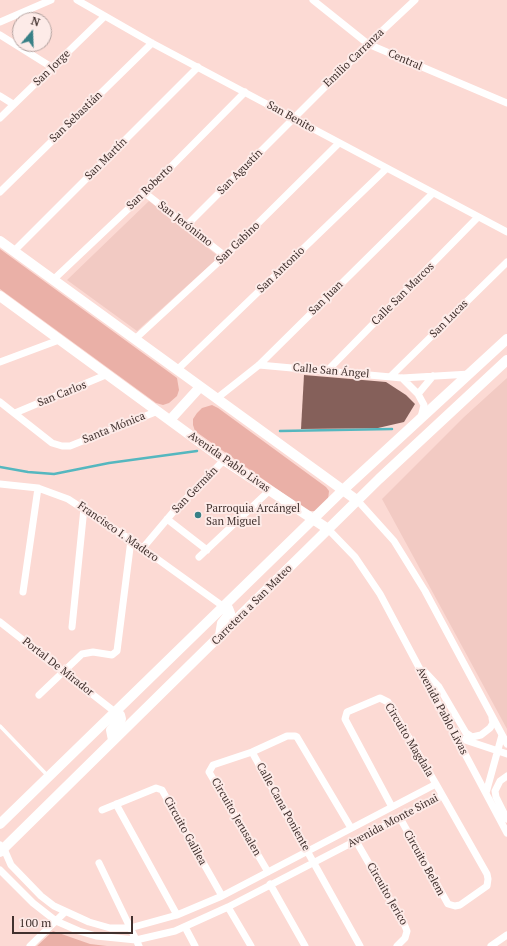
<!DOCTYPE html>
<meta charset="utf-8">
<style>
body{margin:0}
#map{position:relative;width:507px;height:946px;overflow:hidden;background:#fcdad4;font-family:"PT Serif",serif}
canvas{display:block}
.north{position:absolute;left:12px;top:12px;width:40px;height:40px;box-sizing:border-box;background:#fdebe8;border:1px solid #b2a19e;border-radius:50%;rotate:19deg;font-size:11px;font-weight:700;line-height:16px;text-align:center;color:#41312e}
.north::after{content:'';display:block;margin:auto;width:14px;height:18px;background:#388086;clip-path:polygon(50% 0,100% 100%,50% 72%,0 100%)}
.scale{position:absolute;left:12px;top:916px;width:121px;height:18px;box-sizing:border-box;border:2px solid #41312e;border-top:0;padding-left:5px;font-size:12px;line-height:14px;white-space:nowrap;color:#41312e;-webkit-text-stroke:3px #fdebe8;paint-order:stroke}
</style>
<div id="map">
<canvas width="507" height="946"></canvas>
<div class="north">N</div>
<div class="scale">100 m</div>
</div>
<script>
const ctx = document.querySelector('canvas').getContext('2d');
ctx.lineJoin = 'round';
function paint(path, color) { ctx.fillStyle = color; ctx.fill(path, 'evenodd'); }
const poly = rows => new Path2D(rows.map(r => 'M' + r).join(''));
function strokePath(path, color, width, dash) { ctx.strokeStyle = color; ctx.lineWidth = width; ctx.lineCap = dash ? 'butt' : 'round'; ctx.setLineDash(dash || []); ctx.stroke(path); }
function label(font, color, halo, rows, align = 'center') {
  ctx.font = font + ' "PT Serif",serif'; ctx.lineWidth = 4; ctx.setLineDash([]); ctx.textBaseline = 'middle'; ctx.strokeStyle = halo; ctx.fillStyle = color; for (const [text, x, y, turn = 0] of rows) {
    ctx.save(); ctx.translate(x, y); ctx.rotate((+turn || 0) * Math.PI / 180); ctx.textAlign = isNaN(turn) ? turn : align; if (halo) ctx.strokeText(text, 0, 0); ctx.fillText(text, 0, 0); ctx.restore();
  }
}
paint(poly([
 [149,201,219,257,137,331,67,280],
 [507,378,507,729,382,499,464,417]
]), '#f2cac3');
paint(poly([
 [0,249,177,378,179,390,177,396,169,403,163,405,156,403,0,289],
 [212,405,218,408,326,487,329,491,328,500,317,511,308,511,195,431,193,425,193,419,197,413,202,408],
 [53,931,90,944,107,946,37,946]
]), '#eab0a7');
strokePath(poly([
 [280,431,392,429],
 [0,467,28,472,54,474,109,463,197,451]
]), '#55b7bf', 2.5);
paint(poly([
 [304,375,386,382,406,395,415,404,404,422,378,428,301,429]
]), '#85605a');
strokePath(poly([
 [0,726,48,776]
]), '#fff', 3.5);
strokePath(poly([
 [77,0,152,43,507,232],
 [313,0,368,44,507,103],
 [0,22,51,0],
 [0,35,53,68],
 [0,96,13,104],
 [0,118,104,17],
 [0,192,152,43],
 [145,193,225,256],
 [187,225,368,44,415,0],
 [14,251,198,67],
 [53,280,145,193,245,92],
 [135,339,225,256,339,143],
 [0,362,59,340],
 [259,365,402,378,470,374],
 [177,370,386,169],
 [328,370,478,217],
 [391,376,507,262],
 [402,378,418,394,424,405,421,417],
 [418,394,433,376],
 [216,399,259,365,432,194],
 [0,402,52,443,62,446,70,446,158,411],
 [15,413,108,374],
 [0,484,38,488,68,499,131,540,224,607],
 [358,501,394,541,425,591,507,744],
 [167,519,207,550],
 [328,529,355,557,380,594,507,833],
 [142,549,174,511,224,460],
 [199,557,270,490],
 [23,592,38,488],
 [0,622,115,712],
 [72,627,84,508],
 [424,671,439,687,466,733,472,737,481,735,490,728,493,723,492,718],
 [39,695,82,654,93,652,112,655,117,651,131,540],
 [456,737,507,754],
 [252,752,360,946],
 [507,776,500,781,495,791,496,797,507,819],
 [486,793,502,735],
 [116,804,177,915],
 [392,807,345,719,347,712,380,698,388,702,436,784,487,874,488,879,487,886,460,905,455,906,448,904,400,818],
 [102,810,156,788,162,790,222,896],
 [356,841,405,926,407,931,405,938,397,946],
 [0,845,4,849,11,865,41,896,54,906,89,922,110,928,130,928,177,915,222,896,436,784],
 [99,863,139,946],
 [0,870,33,903,56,921,79,931,96,936,136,940,175,931,228,907,442,796],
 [268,872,209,772,213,765,252,752,287,736,295,736,297,737,351,828],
 [270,884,305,946],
 [228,907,251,946],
 [185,927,195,946],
 [30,946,65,912],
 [491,946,507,935]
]), '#fff', 7);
strokePath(poly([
 [0,241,358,501],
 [0,296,224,460,328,529],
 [170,420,200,387],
 [220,635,222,623,230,613,228,608,224,607],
 [113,740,111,730,121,719,120,715,115,712],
 [0,824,343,490,507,339],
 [0,852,379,479,507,360]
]), '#fff', 10);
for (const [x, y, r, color] of [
 [198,515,4,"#388086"]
]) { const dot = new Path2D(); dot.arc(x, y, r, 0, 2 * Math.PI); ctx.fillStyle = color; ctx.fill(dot); strokePath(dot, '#fdebe8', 1.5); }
label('11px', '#41312e', '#fdebe8', [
 ["Emilio Carranza",354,58,-44],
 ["Central",405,60,23],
 ["San Jorge",52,68,-44],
 ["San Sebastián",76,117,-44],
 ["San Benito",291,117,29],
 ["San Martín",106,159,-45],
 ["San Agustín",240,172,-45],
 ["San Roberto",150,187,-44],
 ["San Jerónimo",185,224,38],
 ["San Gabino",238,243,-44],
 ["San Antonio",281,270,-44],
 ["Calle San Marcos",403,294,-45],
 ["San Juan",326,298,-45],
 ["San Lucas",449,319,-45],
 ["Calle San Ángel",331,371,5],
 ["San Carlos",62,394,-22],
 ["Santa Mónica",114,428,-22],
 ["Avenida Pablo Livas",229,462,35],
 ["San Germán",195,490,-46],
 ["Francisco I. Madero",118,532,35],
 ["Carretera a San Mateo",252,605,-45],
 ["Portal De Mirador",58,667,38],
 ["Avenida Pablo Livas",442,711,62],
 ["Circuito Magdala",409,740,59],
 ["Calle Cana Poniente",283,807,61],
 ["Circuito Jerusalen",236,817,60],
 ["Avenida Monte Sinai",393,821,-28],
 ["Circuito Galilea",185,831,61],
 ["Circuito Belem",424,863,61],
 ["Circuito Jerico",387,894,60]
]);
label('11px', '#41312e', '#fdebe8', [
 ["Parroquia Arcángel",206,509],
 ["San Miguel",206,522]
], 'left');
</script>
